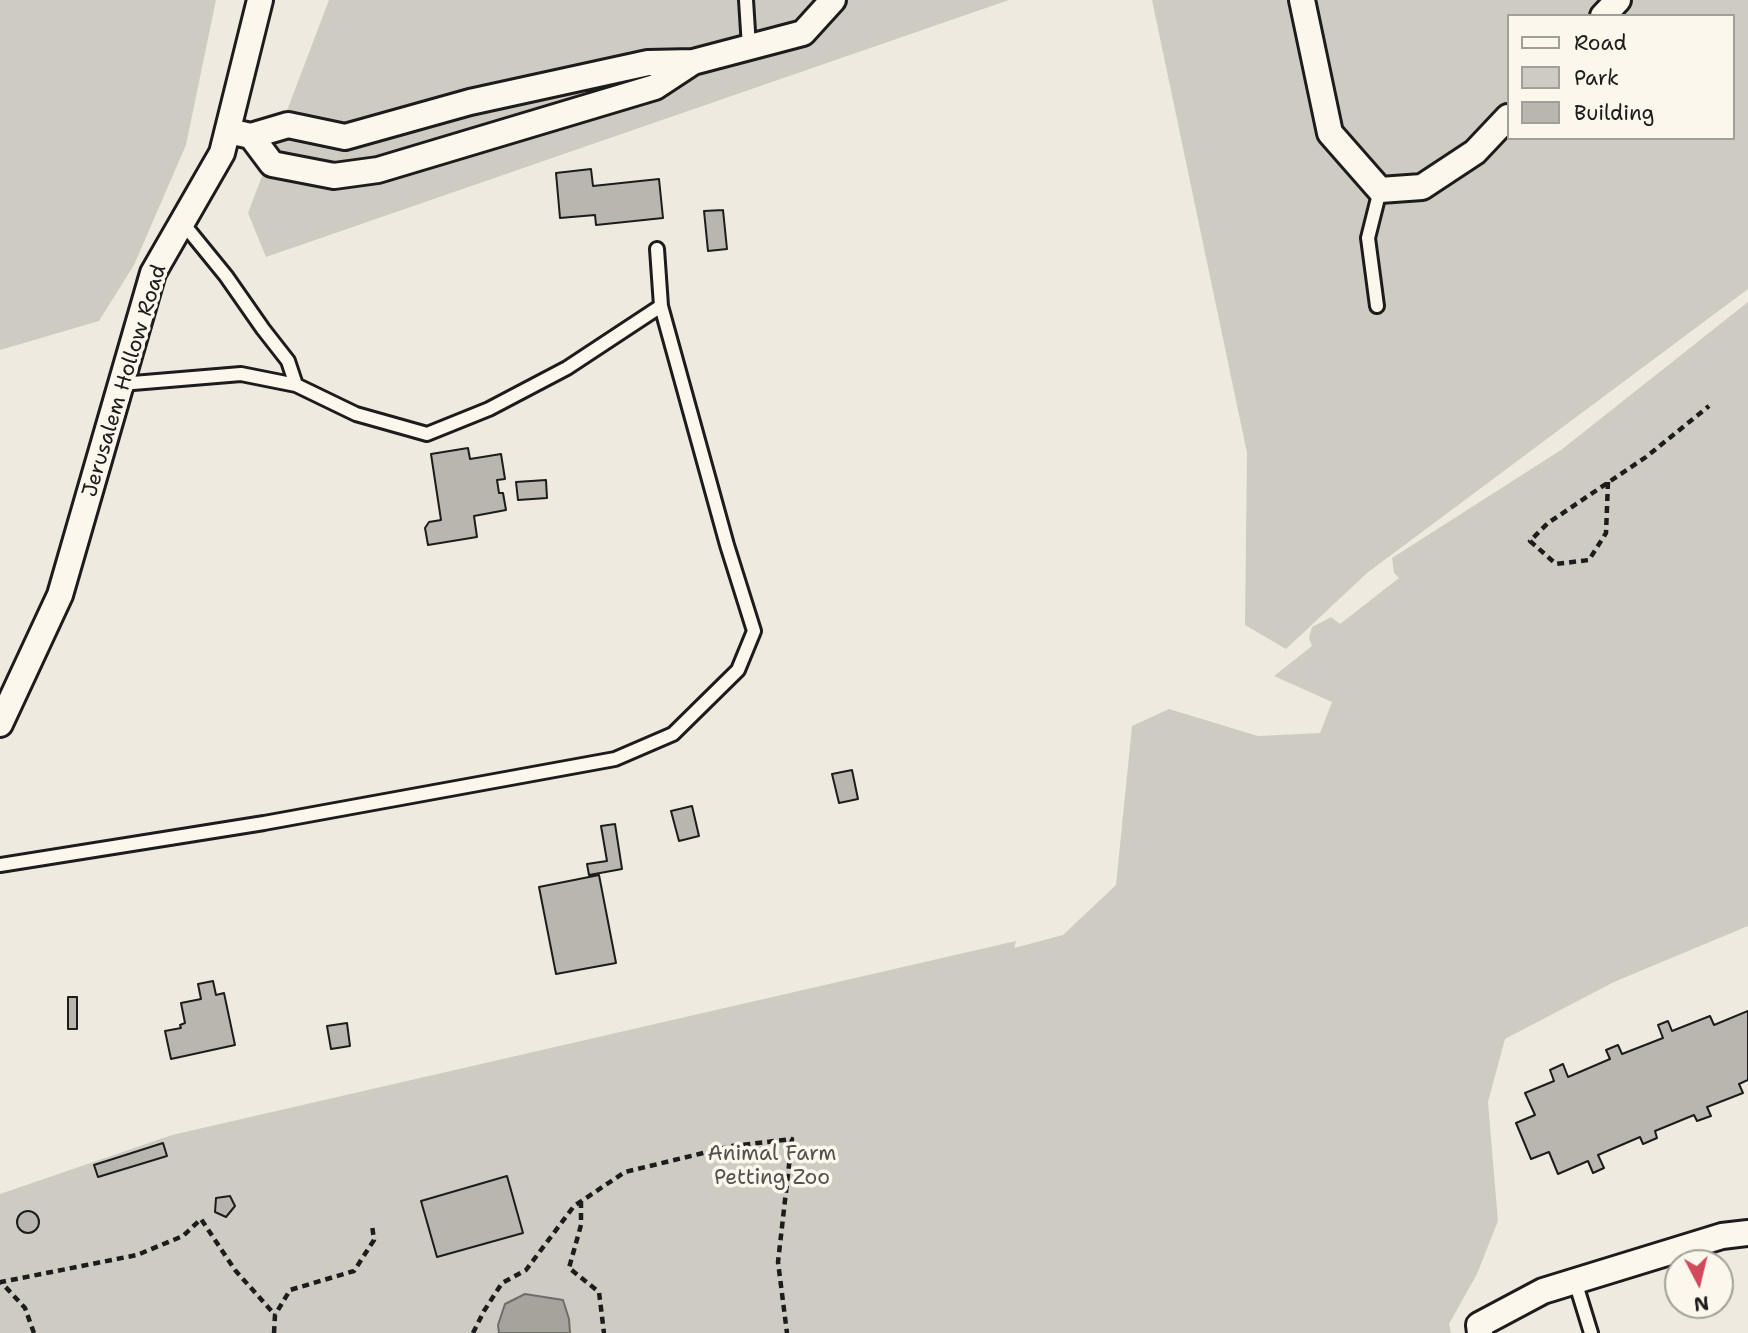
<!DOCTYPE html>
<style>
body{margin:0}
#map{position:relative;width:1748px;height:1333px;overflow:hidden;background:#eeeadf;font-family:"Shantell Sans",sans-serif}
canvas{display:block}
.legend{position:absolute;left:1507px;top:14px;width:228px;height:126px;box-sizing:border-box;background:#fbf7ec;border:2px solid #a29f99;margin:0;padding:9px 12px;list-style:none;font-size:21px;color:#1c1c1c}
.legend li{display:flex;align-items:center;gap:14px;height:35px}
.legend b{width:35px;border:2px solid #a29f99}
.north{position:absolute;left:1664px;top:1249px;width:70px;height:70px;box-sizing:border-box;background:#fbf7ec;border:2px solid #a29f99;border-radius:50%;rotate:173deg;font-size:19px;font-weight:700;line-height:28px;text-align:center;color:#1c1c1c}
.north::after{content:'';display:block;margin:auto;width:24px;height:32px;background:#d1495b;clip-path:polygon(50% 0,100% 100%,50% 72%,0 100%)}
</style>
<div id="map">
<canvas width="1748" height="1333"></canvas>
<ul class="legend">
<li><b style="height:9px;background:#fbf7ec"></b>Road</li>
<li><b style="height:19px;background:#ceccc2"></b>Park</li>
<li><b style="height:19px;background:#b9b6af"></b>Building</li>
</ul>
<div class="north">N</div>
</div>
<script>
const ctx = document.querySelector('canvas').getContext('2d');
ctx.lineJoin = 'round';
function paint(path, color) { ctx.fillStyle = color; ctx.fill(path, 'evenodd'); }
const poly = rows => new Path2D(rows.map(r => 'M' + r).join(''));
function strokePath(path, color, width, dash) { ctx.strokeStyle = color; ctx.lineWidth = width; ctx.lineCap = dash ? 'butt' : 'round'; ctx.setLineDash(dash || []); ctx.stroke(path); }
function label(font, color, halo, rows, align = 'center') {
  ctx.font = font + ' "Shantell Sans",sans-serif'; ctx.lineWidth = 7; ctx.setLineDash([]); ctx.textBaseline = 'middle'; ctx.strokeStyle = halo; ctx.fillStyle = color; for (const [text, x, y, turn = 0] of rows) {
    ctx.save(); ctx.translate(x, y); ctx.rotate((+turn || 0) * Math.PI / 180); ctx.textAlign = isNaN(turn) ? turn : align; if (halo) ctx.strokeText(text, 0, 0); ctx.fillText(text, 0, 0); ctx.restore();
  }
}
paint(poly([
 [0,0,216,0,186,145,134,265,99,321,0,350],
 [329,0,1009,0,266,257,248,213],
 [1152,0,1748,0,1748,289,1367,573,1286,649,1245,625,1247,453],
 [1508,16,1732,16,1732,138,1508,138],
 [1748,302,1748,926,1614,982,1505,1039,1488,1102,1498,1221,1477,1274,1449,1324,1451,1333,0,1333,0,1194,172,1135,1016,941,1014,948,1063,935,1116,885,1132,726,1169,709,1258,736,1320,733,1332,702,1274,676,1312,646,1309,638,1312,627,1331,617,1340,624,1399,578,1394,573,1392,558,1561,450]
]), '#ceccc2');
const water = poly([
 [525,1294,563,1300,569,1319,570,1333,499,1333,498,1325,505,1304,525,1294]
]);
paint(water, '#a6a39d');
strokePath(water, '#6f6d69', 2);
const building = poly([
 [591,169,593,186,659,179,663,218,596,225,595,215,560,218,556,173,591,169],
 [723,210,727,249,708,251,704,211,723,210],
 [468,448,470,459,501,454,505,479,497,480,499,493,503,493,506,510,474,516,477,537,428,545,425,528,429,522,441,520,431,454,468,448],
 [546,480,547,498,518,500,516,482,546,480],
 [852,770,858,799,839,803,832,774,852,770],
 [692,806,699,836,679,841,671,811,692,806],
 [615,824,622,869,589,875,587,864,607,861,601,826,615,824],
 [599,875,616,963,556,974,539,887,599,875],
 [213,981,216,995,224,993,235,1045,171,1059,165,1031,181,1028,180,1025,185,1023,181,1003,201,999,198,984,213,981],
 [68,997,77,997,77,1029,68,1029,68,997],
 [1748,1011,1748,1080,1739,1084,1743,1093,1707,1107,1711,1116,1697,1121,1694,1115,1655,1131,1657,1138,1643,1144,1640,1137,1598,1155,1604,1168,1593,1173,1588,1161,1558,1174,1549,1152,1531,1159,1516,1123,1535,1115,1525,1093,1554,1081,1550,1070,1563,1064,1568,1077,1610,1059,1606,1050,1618,1045,1622,1054,1663,1038,1658,1025,1668,1021,1672,1031,1710,1016,1714,1025,1748,1011],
 [347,1023,350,1046,331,1049,327,1026,347,1023],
 [163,1143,167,1156,98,1177,94,1165,163,1143],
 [507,1176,523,1233,437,1257,421,1201,507,1176],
 [230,1196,235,1206,226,1217,215,1212,216,1198,230,1196],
 '17 1222a11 11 0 1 1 22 0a11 11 0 1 1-22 0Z'
]);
paint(building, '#b9b6af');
strokePath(building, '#1c1c1c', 2);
const lane = poly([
 [746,0,749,47],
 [182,222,226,276,263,329,288,361,296,385],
 [1377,306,1368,238,1380,190],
 [121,384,241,374,296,385,356,414,427,434,489,409,567,368,661,306,657,249],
 [0,865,264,823,615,759,673,734,738,670,754,631,727,545,661,306],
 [1575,1281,1591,1333]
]);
const street = poly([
 [1302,0,1330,133,1380,190,1422,187,1475,152,1508,117],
 [1603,16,1618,0],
 [228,131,251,136,288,125,345,137,470,102,648,63,693,62,803,33,833,0],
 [251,136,272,164,334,176,378,170,655,87,693,62],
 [0,724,60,595,153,273,222,153,260,0],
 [1480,1333,1479,1325,1543,1291,1722,1236,1748,1233]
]);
strokePath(lane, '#1c1c1c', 18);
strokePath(street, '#1c1c1c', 30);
strokePath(poly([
 [1608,482,1606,533,1589,560,1556,564,1530,541,1548,523,1646,457,1709,406],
 [581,1201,581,1225,569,1268,599,1292,604,1333],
 [34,1333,25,1308,1,1282,137,1255,183,1236,201,1219,235,1270,275,1315],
 [274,1333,275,1315,290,1290,354,1271,374,1240,372,1225],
 [473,1333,484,1311,502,1283,526,1270,574,1206,625,1172,732,1146,792,1139,778,1262,787,1333]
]), '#1c1c1c', 4.5, [7, 5]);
strokePath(lane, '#fbf7ec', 12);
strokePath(street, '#fbf7ec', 24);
label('21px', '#1c1c1c', '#fbf7ec', [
 ["Jerusalem Hollow Road",125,381,-73]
]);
label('21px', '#51514e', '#fbf7ec', [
 ["Animal Farm",772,1155],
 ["Petting Zoo",772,1179]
]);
</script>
